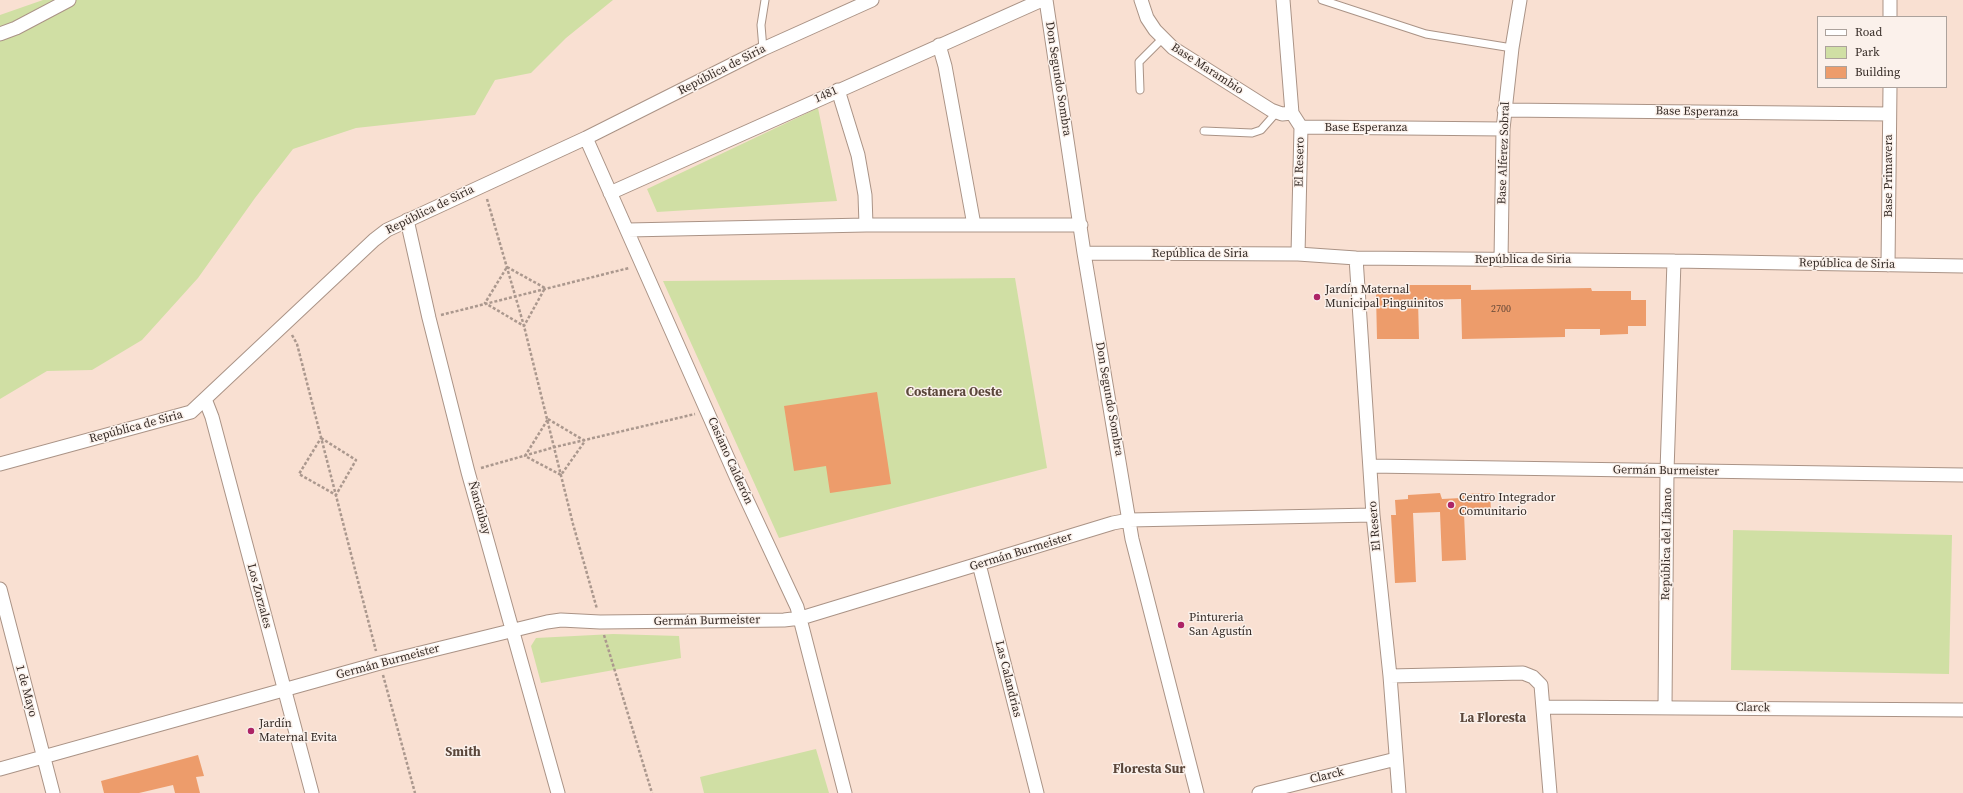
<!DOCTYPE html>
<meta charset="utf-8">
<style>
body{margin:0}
#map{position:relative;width:1963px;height:793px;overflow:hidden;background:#f9e0d2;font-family:"Source Serif 4",serif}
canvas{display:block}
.legend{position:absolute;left:1817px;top:16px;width:130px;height:72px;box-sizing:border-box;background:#fbf1eb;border:1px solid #aca29c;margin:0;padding:5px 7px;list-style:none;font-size:12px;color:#352b26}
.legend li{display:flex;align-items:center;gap:8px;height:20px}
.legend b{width:20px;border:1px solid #aca29c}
</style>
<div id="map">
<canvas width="1963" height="793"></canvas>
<ul class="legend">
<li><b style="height:5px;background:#fff"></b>Road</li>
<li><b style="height:11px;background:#d0dfa4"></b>Park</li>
<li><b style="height:11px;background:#ed9c6b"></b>Building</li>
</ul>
</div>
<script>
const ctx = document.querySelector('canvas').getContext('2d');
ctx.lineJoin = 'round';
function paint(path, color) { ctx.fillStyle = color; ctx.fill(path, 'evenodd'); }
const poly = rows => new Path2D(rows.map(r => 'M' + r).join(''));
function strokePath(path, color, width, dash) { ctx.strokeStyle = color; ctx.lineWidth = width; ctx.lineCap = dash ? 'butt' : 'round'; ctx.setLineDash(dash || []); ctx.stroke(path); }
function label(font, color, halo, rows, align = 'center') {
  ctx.font = font + ' "Source Serif 4",serif'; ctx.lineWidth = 3; ctx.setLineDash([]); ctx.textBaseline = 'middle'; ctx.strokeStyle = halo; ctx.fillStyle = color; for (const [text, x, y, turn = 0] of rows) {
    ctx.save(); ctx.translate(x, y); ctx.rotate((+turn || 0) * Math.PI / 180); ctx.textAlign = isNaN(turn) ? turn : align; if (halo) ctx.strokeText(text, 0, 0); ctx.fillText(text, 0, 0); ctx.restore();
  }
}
paint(poly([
 [43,0,613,0,566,38,531,73,495,80,475,115,356,128,293,149,255,198,198,278,142,340,92,370,47,371,0,399,0,15],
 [818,108,837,201,657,212,647,189],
 [1015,278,1047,468,779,538,663,281],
 [1733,530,1952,535,1949,674,1731,670],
 [613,634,679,636,681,658,541,683,531,646,536,638],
 [816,749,829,793,704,793,700,777]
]), '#d0dfa4');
paint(poly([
 [1407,285,1471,285,1471,290,1591,288,1592,291,1631,291,1631,300,1646,300,1646,326,1628,326,1628,334,1600,335,1600,329,1565,329,1565,337,1462,339,1461,299,1418,300,1419,339,1377,339,1376,294,1404,294],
 [877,392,891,484,830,493,826,466,794,471,784,406],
 [1440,493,1442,499,1461,498,1461,494,1490,493,1491,512,1464,513,1466,560,1442,561,1440,512,1413,513,1416,582,1395,583,1391,515,1396,515,1395,500,1408,499,1408,495],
 [198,755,204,776,196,777,200,793,175,793,173,785,139,793,104,793,101,781]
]), '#ed9c6b');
const lane = poly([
 [1322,0,1426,34,1512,48],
 [763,49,761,25,765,0],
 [1140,90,1139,62,1162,39],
 [1204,131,1252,133,1261,130,1276,113]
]);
const street = poly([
 [1046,0,1084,253,1132,539,1197,793],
 [1141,0,1147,18,1155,30,1173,48,1271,110,1282,114,1292,113],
 [1283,0,1292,113,1301,127,1298,254],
 [1890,17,1890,0],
 [0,34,16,28,69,0],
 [939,45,945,66,974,225],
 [838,90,858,155,865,195,866,225],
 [1504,110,1889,114],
 [1301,127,1503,129],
 [586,138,738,481,797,607,845,793],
 [610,193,1042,0],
 [407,220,429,318,468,472,558,793],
 [628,230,866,225,1081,225],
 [1084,253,1298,254,1356,258,1674,261,1963,266],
 [1356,258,1373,515,1390,676,1399,793],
 [1501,260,1503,129,1512,48,1520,0],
 [1888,265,1890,87],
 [205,399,212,417,312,793],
 [0,464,191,412,374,240,387,230,586,138,763,49,872,0],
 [1370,466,1963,475],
 [979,564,1037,793],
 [0,589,53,793],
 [1390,676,1523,673,1533,677,1541,685,1550,793],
 [1543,707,1963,710],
 [1665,707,1667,471,1674,261],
 [0,769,380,663,547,622,561,620,600,622,784,620,801,618,1113,523,1129,520,1373,515],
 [1259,793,1396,759]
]);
strokePath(lane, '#aa9386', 9);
strokePath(street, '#aa9386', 15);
strokePath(poly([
 [487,199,524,326,573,524,597,609],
 [507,267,545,288,524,326,485,303,507,267],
 [441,315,629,268],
 [292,335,297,344,376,651],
 [548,419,585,441,561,475,525,456,548,419],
 [321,438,356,460,336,495,299,474,321,438],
 [481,468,555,447,695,414],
 [604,635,652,793],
 [383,675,415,793]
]), '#ab988e', 2.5, [3, 2]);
strokePath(lane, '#fff', 7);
strokePath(street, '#fff', 13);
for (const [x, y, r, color] of [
 [1317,297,4,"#ad2466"],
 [1451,505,4,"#ad2466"],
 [1181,625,4,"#ad2466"],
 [251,731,4,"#ad2466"]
]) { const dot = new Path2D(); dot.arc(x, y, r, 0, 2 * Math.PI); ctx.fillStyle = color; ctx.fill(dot); strokePath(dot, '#fbf1eb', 1.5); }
label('10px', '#634737', null, [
 ["2700",1501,309]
]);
label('12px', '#352b26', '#fbf1eb', [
 ["Base Marambio",1207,69,33],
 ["República de Siria",722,70,-27],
 ["Don Segundo Sombra",1058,79,81],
 ["1481",826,95,-24],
 ["Base Esperanza",1697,112,1],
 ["Base Esperanza",1366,128],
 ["Base Alferez Sobral",1504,153,-88],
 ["El Resero",1300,162,-89],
 ["Base Primavera",1889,176,-90],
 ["República de Siria",430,210,-26],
 ["República de Siria",1200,254],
 ["República de Siria",1523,260],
 ["República de Siria",1847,264,1],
 ["Don Segundo Sombra",1109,399,80],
 ["República de Siria",136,427,-15],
 ["Casiano Calderón",730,461,66],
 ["Germán Burmeister",1666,471,1],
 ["Ñandubay",479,508,74],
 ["El Resero",1375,526,-95],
 ["República del Líbano",1667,544,-89],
 ["Germán Burmeister",1021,552,-17],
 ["Los Zorzales",259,596,75],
 ["Germán Burmeister",707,621,-1],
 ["Germán Burmeister",388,662,-15],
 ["Las Calandrias",1008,679,76],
 ["1 de Mayo",26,691,75],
 ["Clarck",1753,708,1],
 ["Clarck",1327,776,-14]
]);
label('12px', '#352b26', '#fbf1eb', [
 ["Jardín Maternal",1325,290],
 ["Municipal Pinguinitos",1325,304],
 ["Centro Integrador",1459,498],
 ["Comunitario",1459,512],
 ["Pintureria",1189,618],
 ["San Agustín",1189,632],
 ["Jardín",259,724],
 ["Maternal Evita",259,738]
], 'left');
label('bold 13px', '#5a463a', '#fbf1eb', [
 ["Costanera Oeste",954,393],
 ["La Floresta",1493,719],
 ["Smith",463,753],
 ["Floresta Sur",1149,770]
]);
</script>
